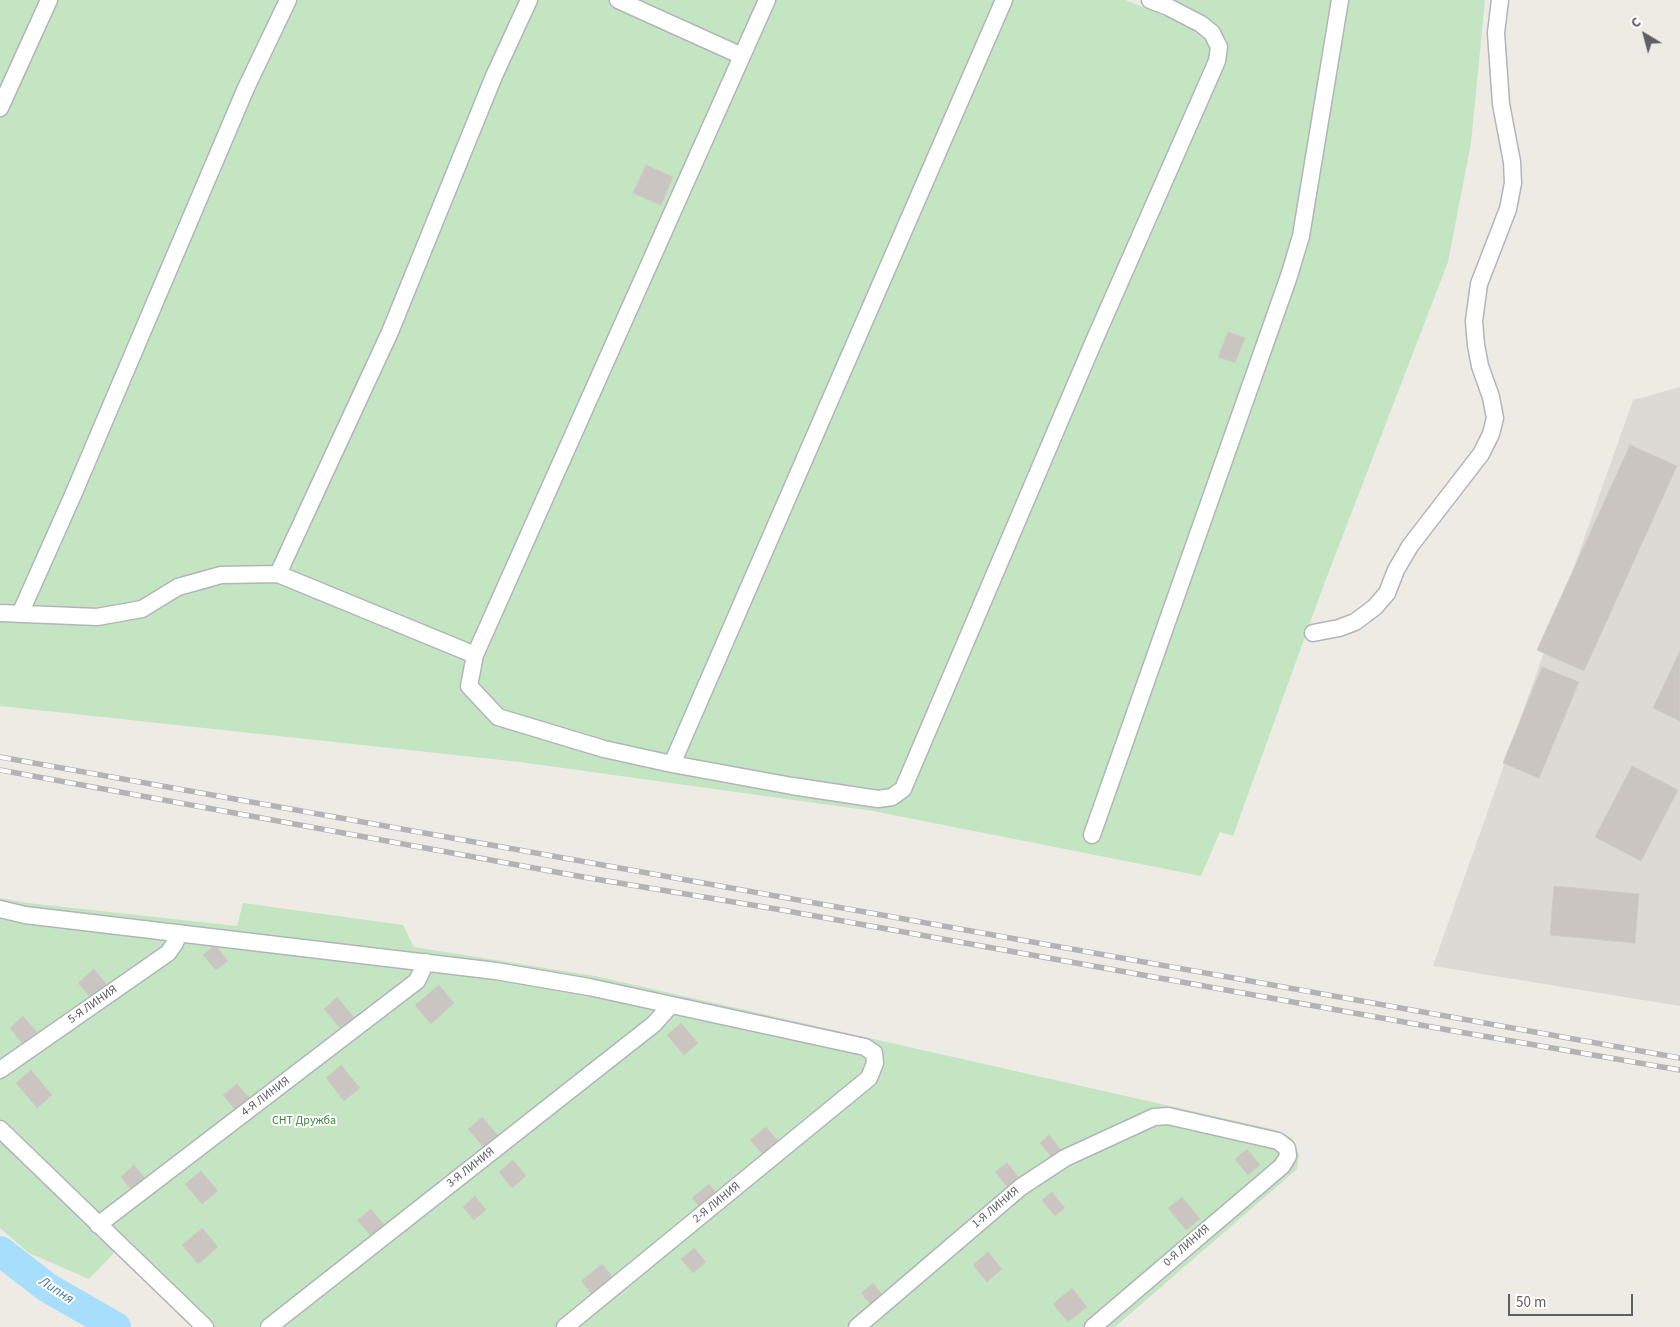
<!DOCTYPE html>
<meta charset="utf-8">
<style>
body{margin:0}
#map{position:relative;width:1680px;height:1327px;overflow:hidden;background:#eeebe4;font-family:"Source Sans 3",sans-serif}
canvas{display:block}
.north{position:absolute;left:1620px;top:10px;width:50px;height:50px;-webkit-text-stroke:4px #fff;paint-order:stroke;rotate:323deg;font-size:14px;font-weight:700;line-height:20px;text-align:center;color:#5c6064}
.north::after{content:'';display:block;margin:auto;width:18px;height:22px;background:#5c6064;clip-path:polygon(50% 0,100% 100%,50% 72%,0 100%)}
.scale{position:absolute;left:1508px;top:1294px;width:125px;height:22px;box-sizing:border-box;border:2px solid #5c6064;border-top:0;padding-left:6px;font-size:15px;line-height:18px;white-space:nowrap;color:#5c6064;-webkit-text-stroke:4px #fff;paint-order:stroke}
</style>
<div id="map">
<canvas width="1680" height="1327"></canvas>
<div class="north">С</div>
<div class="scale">50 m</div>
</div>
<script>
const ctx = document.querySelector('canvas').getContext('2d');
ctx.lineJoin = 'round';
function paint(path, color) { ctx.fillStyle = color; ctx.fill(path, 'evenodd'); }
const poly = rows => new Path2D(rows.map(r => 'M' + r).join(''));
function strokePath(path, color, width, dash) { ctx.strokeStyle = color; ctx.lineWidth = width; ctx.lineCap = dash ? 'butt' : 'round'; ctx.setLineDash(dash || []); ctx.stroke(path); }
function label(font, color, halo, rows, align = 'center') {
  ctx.font = font + ' "Source Sans 3",sans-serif'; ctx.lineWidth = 4; ctx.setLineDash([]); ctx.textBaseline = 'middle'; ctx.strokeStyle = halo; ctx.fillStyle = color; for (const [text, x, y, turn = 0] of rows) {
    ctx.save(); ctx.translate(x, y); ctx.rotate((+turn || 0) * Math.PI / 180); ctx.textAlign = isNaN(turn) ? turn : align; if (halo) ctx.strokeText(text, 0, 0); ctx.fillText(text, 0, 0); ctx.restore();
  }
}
paint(poly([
 [1680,387,1680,1006,1433,966,1633,400]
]), '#dddad6');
paint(poly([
 [0,0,1125,0,1173,19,1176,0,1485,0,1471,143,1448,262,1323,587,1233,836,1220,832,1201,876,873,811,520,762,0,706],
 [0,898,28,903,237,926,243,903,403,925,414,947,595,976,1276,1130,1292,1138,1299,1155,1297,1169,1115,1327,193,1327,115,1252,89,1279,29,1253,0,1228]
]), '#c4e5c1');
strokePath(poly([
 [0,1251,48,1288,116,1327]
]), '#a6defc', 30);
const building = poly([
 [646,165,673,177,661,205,633,193,646,165],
 [1228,332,1245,338,1235,363,1218,357,1228,332],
 [1630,445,1677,466,1584,671,1537,650,1630,445],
 [1680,651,1680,721,1653,708,1680,651],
 [1542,667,1579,682,1539,778,1503,763,1542,667],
 [1632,766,1678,790,1641,861,1595,837,1632,766],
 [1554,886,1639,894,1635,943,1550,935,1554,886],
 [215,945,228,961,216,970,203,955,215,945],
 [94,969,108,986,93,1000,78,983,94,969],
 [439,985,454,1003,431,1024,415,1005,439,985],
 [337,997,358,1022,344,1033,324,1009,337,997],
 [23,1016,37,1032,23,1044,10,1028,23,1016],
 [681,1023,698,1043,684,1055,667,1035,681,1023],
 [341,1065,360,1088,344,1101,326,1078,341,1065],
 [31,1070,52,1095,37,1108,16,1083,31,1070],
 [237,1084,252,1101,238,1113,223,1095,237,1084],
 [482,1117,500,1138,486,1150,468,1129,482,1117],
 [766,1127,783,1146,767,1159,750,1140,766,1127],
 [1049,1135,1061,1150,1052,1158,1040,1143,1049,1135],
 [1247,1149,1260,1165,1248,1175,1235,1159,1247,1149],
 [513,1160,526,1176,512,1188,499,1172,513,1160],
 [1007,1163,1022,1181,1011,1191,995,1172,1007,1163],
 [134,1165,148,1182,135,1194,121,1177,134,1165],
 [201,1171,218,1191,202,1204,185,1184,201,1171],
 [709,1184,720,1198,704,1212,692,1198,709,1184],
 [1052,1192,1065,1208,1055,1216,1042,1200,1052,1192],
 [475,1196,486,1210,474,1220,463,1207,475,1196],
 [1182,1197,1200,1219,1186,1230,1168,1208,1182,1197],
 [371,1209,386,1227,373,1238,357,1220,371,1209],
 [202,1228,218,1247,198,1264,182,1245,202,1228],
 [694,1248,706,1262,693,1273,681,1259,694,1248],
 [988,1252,1002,1269,987,1282,973,1265,988,1252],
 [602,1264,617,1282,596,1299,581,1281,602,1264],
 [873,1283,885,1298,874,1308,861,1293,873,1283],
 [1072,1288,1087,1307,1068,1322,1053,1304,1072,1288]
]);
paint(building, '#cac5c1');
strokePath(building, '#d2ccc2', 1);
const minor = poly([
 [618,0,742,56],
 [767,0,475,655,469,686,498,717,604,749,672,764,792,786,878,799,892,797,903,789,1094,341,1217,61,1219,47,1212,33,1201,24,1168,7,1150,0],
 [0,108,49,0],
 [278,574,390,332,494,76,529,0],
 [0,613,97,617,142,609,178,587,221,575,278,574,475,655],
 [20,614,73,495,246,88,288,0],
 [1313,633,1339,628,1355,622,1375,607,1387,593,1396,570,1410,546,1481,454,1491,434,1495,418,1491,397,1480,366,1476,345,1474,321,1479,284,1508,209,1513,183,1512,162,1501,104,1496,33,1500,0],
 [672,764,1004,0],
 [1092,835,1289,276,1301,236,1340,0],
 [0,909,25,915,496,971,589,987,865,1047,874,1053,875,1063,869,1078,565,1327],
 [0,1070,168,953,175,943,179,933],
 [0,1129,205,1327],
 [98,1225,417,981,426,962],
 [269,1327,654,1024,671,1005],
 [857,1327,1021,1187,1065,1158,1154,1117,1168,1116,1278,1141,1287,1148,1288,1156,1282,1166,1093,1327]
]);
strokePath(minor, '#b1b5b9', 19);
strokePath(minor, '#fff', 16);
const rail = poly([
 [0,757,1680,1058],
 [0,770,583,877,776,909,1454,1031,1680,1070]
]);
strokePath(rail, '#b2b3b4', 5.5);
strokePath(rail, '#fff', 4, [11]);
label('12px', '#5c6064', '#fff', [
 ["5-Я ЛИНИЯ",93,1005,-35],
 ["4-Я ЛИНИЯ",266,1097,-37],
 ["3-Я ЛИНИЯ",471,1168,-38],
 ["2-Я ЛИНИЯ",717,1203,-39],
 ["1-Я ЛИНИЯ",996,1208,-40],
 ["0-Я ЛИНИЯ",1187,1246,-41]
]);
label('12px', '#3c8639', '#fff', [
 ["СНТ Дружба",304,1121]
]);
label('italic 14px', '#417aa5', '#fff', [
 ["Липня",56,1291,33]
]);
</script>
